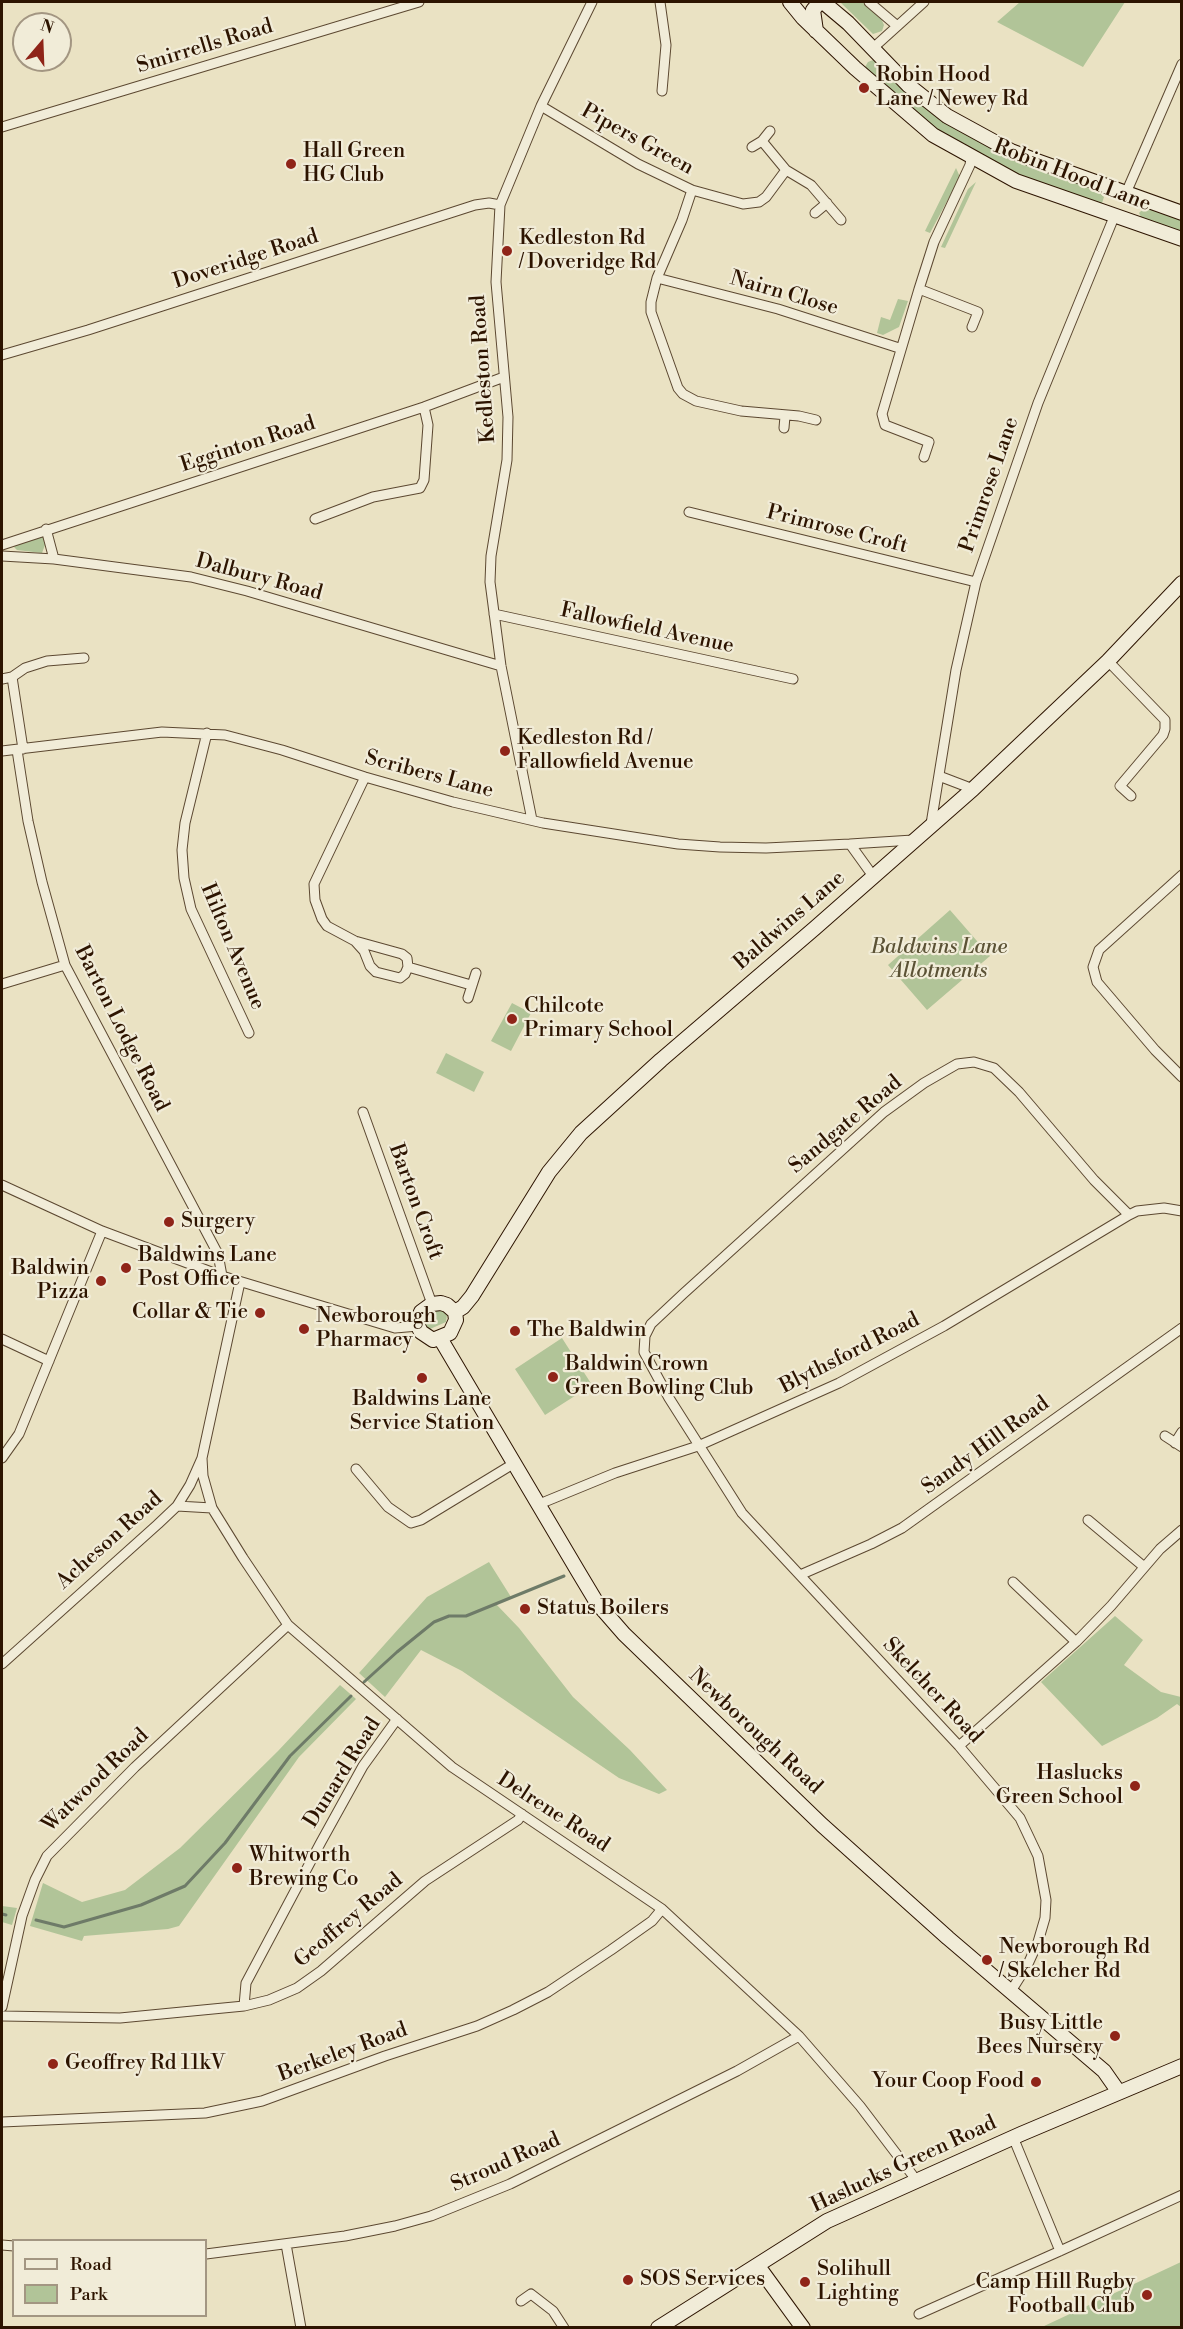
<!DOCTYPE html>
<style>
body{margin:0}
#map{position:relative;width:1183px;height:2329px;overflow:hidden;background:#eae2c3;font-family:"Libre Bodoni",serif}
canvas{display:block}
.frame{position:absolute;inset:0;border:3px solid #2d1400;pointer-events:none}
.legend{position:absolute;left:12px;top:2239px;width:195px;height:78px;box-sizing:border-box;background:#f1ecd8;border:2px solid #a39682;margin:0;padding:8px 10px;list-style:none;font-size:18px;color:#2d1400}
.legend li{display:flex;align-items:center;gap:12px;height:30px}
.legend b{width:30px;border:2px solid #a39682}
.north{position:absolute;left:12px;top:12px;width:60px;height:60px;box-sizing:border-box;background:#f1ecd8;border:2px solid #a39682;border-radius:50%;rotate:19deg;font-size:16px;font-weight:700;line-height:24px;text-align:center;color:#2d1400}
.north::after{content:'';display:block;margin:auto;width:21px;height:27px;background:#8f2418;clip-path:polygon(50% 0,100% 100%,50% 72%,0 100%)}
</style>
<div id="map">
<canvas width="1183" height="2329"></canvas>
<div class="frame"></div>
<ul class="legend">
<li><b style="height:8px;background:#f1ecd8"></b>Road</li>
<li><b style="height:16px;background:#b1c498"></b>Park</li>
</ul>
<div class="north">N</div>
</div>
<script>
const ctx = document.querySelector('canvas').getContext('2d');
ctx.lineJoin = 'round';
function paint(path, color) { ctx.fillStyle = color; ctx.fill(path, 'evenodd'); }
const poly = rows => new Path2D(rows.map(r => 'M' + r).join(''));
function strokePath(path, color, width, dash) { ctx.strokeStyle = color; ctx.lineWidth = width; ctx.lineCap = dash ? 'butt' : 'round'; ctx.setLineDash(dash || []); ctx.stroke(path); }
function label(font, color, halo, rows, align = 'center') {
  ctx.font = font + ' "Libre Bodoni",serif'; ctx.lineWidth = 4.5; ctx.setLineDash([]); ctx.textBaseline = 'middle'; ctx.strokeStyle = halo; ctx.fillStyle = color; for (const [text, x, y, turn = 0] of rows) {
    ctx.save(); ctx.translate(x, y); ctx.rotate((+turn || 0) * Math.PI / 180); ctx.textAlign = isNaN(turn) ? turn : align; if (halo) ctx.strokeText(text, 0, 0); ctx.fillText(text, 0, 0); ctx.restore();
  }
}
paint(poly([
 [840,2,862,2,880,16,884,25,882,31,873,34],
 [1020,2,1125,2,1083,67,997,22],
 [873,60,919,101,961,132,1042,171,1097,190,1104,197,1102,203,1086,202,1022,178,939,131,913,112,865,67,868,62],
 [956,168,960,177,930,233,925,231],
 [976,182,945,248,941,247,968,189],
 [1151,208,1181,220,1181,233,1142,219,1139,213,1143,209],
 [898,299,908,301,899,327,883,335,877,333,881,317,890,320],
 [43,535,45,545,42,553,17,550,14,547,17,543],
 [950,910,990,956,927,1010,888,965],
 [512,1003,531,1013,511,1051,491,1041],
 [446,1053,484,1072,474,1092,436,1073],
 [439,1310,442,1310,447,1315,446,1322,430,1329,427,1328,424,1321,427,1316],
 [562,1338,592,1385,545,1415,515,1369],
 [489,1562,511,1597,496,1604,519,1628,573,1697,630,1750,667,1790,659,1794,619,1778,462,1671,421,1650,385,1697,359,1673,427,1597],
 [1115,1616,1143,1640,1124,1665,1161,1692,1181,1697,1181,1707,1177,1704,1157,1718,1102,1746,1041,1682],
 [340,1685,356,1699,299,1757,179,1926,168,1929,84,1936,82,1941,30,1926,43,1883,82,1902,125,1890,180,1848,278,1751],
 [2,1906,17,1908,12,1925,2,1922],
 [1181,2262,1181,2327,1042,2327]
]), '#b1c498');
strokePath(poly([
 [364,1682,397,1652,434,1622,449,1616,466,1616,564,1576],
 [2,1914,6,1915],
 [36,1920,64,1927,141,1905,185,1886,225,1843,290,1756,351,1696]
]), '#6e7b68', 3);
const street = poly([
 [660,2,666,45,662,91],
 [869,2,896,25],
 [872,49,924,2],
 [541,106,638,164,692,190,682,220,657,278,651,302,651,312,678,388,683,394,696,401,741,411,799,416,816,420],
 [2,127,419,2],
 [752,147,762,141,770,131],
 [786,170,811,185,841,220],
 [692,190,743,204,759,202,766,197,786,170,762,141],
 [1126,193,1182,64],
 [815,213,827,203],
 [657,278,778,309,899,348],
 [919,289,934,242,970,165,971,158],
 [2,355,88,330,475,205,489,203,500,205],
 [784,428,785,416],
 [924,457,929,442,885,425,882,414,919,289,978,312,972,327],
 [689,512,976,582],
 [315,519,373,497,420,488,424,480,428,425,424,407],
 [46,529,54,559],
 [2,545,424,407,504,377],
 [2,556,54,559,191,577,247,591,501,666],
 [494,614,793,679],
 [1108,661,1165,720,1165,729,1163,735,1120,786,1131,796],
 [12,677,23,749],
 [2,679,12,677,25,668,47,661,84,658],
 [207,733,185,823,182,850,184,878,191,909,249,1033],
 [17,750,28,821,42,882,65,965,218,1254,222,1276],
 [2,751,162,732,225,735,282,750,365,777,453,802,543,823,678,844,720,847,766,848,850,844,873,876],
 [939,776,973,789],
 [365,777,314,884,315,900,322,919,327,926,355,941,402,954,407,958,408,967],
 [532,820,501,666,490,582,491,556,507,460,508,417,496,282,500,205,541,106,592,2],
 [931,824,956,670,976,582,1038,403,1114,217],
 [850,844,913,840],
 [1182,875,1099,950,1093,967,1097,982,1155,1050,1182,1077],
 [355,941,364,951,370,966,376,972,400,978,405,974,408,967],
 [408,967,471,985],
 [2,984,65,965],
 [468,998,476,973],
 [363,1112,432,1304],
 [2,1185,102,1231,222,1276,395,1328,418,1326],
 [2,1339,49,1361],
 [1165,1436,1182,1447],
 [1175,1443,1182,1432],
 [2,1458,19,1434,102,1231],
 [202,1458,203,1476,212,1508,243,1558,288,1625,452,1767,662,1909,799,2036,860,2106,917,2181],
 [356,1469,388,1507,411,1523,421,1520,513,1464],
 [537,1505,615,1473,698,1446,839,1383,944,1326,1129,1215],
 [177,1506,212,1508],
 [1088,1520,1143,1566],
 [800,1575,871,1544,902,1528,1182,1328],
 [1013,1582,1076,1642],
 [2,1664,158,1524,177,1506,190,1485,202,1458,240,1282],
 [959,1746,1076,1642,1111,1606,1160,1549,1182,1530],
 [1011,1991,1028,1964,1038,1942,1045,1918,1046,1900,1038,1856,1020,1818,959,1746,742,1513,669,1398,644,1352,645,1336,651,1324,683,1294,884,1112,924,1083,957,1064,974,1062,994,1068,1019,1092,1094,1180,1129,1215,1137,1211,1164,1208,1182,1211],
 [244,2006,246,1983,321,1842,363,1766,397,1719],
 [2,2007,22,1916,35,1880,47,1856,135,1767,288,1625],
 [2,2016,120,2018,244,2006,269,2000,297,1988,321,1971,425,1881,518,1820,522,1814],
 [2,2122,205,2113,262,2101,385,2056,477,2026,513,2010,548,1992,611,1950,652,1921,662,1909],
 [1013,2137,1060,2251,1182,2195],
 [286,2244,301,2328],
 [2,2245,14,2246],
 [206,2254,345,2236,395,2226,431,2216,510,2184,737,2071,799,2036],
 [521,2301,531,2294,553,2311,564,2328],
 [919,2314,1060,2251]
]);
const secondary = poly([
 [790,2,803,18,855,68,933,135,1016,181,1182,239],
 [823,2,848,23,908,85,947,116,1011,151,1037,161,1182,213],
 [816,31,813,10,820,2],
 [441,1303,447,1305,455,1312,456,1320,450,1333,433,1340,421,1332,418,1326,418,1320,421,1312,432,1304,441,1303],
 [455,1312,463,1307,472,1296,549,1172,581,1133,661,1060,815,928,973,789,1108,661,1182,583],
 [440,1338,579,1573,597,1603,624,1634,822,1825,948,1938,1104,2071,1118,2091],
 [758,2266,803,2328],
 [658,2328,827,2221,1021,2134,1182,2066]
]);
strokePath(street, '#5c4831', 11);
strokePath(secondary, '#2d1400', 16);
strokePath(street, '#f1ecd8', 9);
strokePath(secondary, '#f1ecd8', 14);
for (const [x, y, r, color] of [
 [864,88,6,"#8f2418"],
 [291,164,6,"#8f2418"],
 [507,251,6,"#8f2418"],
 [505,751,6,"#8f2418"],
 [512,1019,6,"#8f2418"],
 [169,1222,6,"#8f2418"],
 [126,1268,6,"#8f2418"],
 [101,1281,6,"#8f2418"],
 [260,1313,6,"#8f2418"],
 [304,1329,6,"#8f2418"],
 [515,1331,6,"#8f2418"],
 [553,1377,6,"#8f2418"],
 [422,1378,6,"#8f2418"],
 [525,1609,6,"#8f2418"],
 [1135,1786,6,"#8f2418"],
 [237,1868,6,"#8f2418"],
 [987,1960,6,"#8f2418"],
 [1115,2036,6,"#8f2418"],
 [53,2064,6,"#8f2418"],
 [1036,2082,6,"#8f2418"],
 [628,2280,6,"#8f2418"],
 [805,2282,6,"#8f2418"],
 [1147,2295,6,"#8f2418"]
]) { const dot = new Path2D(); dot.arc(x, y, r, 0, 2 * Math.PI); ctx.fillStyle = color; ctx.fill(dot); strokePath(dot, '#f1ecd8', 2); }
label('21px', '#2d1400', '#f1ecd8', [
 ["Smirrells Road",205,47,-17],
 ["Pipers Green",637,140,29],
 ["Robin Hood Lane",1072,176,21],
 ["Doveridge Road",246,260,-18],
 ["Nairn Close",784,294,16],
 ["Kedleston Road",484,369,-94],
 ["Egginton Road",248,445,-18],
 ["Primrose Lane",990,485,-71],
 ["Primrose Croft",837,530,14],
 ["Dalbury Road",259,578,15],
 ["Fallowfield Avenue",647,629,12],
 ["Scribers Lane",429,775,15],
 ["Baldwins Lane",790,921,-41],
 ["Hilton Avenue",232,947,67],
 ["Barton Lodge Road",121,1029,63],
 ["Sandgate Road",846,1125,-40],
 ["Barton Croft",415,1202,70],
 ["Blythsford Road",850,1354,-27],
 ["Sandy Hill Road",986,1446,-36],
 ["Acheson Road",110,1541,-42],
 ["Skelcher Road",932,1691,47],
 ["Newborough Road",755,1732,43],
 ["Dunard Road",343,1773,-58],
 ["Watwood Road",96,1781,-44],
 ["Delrene Road",553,1813,33],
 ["Geoffrey Road",349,1921,-40],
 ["Berkeley Road",343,2053,-20],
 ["Stroud Road",506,2163,-24],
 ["Haslucks Green Road",904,2165,-25]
]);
label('21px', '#2d1400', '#f1ecd8', [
 ["Robin Hood",876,76],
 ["Lane / Newey Rd",876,100],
 ["Hall Green",303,152],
 ["HG Club",303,176],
 ["Kedleston Rd",519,239],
 ["/ Doveridge Rd",519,263],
 ["Kedleston Rd /",517,739],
 ["Fallowfield Avenue",517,763],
 ["Chilcote",524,1007],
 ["Primary School",524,1031],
 ["Surgery",181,1222],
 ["Baldwins Lane",138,1256],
 ["Post Office",138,1280],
 ["Baldwin",89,1269,"right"],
 ["Pizza",89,1293,"right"],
 ["Collar & Tie",248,1313,"right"],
 ["Newborough",316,1317],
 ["Pharmacy",316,1341],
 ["The Baldwin",527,1331],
 ["Baldwin Crown",565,1365],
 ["Green Bowling Club",565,1389],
 ["Baldwins Lane",422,1400,"center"],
 ["Service Station",422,1424,"center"],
 ["Status Boilers",537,1609],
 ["Haslucks",1123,1774,"right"],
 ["Green School",1123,1798,"right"],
 ["Whitworth",249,1856],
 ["Brewing Co",249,1880],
 ["Newborough Rd",999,1948],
 ["/ Skelcher Rd",999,1972],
 ["Busy Little",1103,2024,"right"],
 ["Bees Nursery",1103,2048,"right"],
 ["Geoffrey Rd 11kV",65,2064],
 ["Your Coop Food",1024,2082,"right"],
 ["Solihull",817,2270],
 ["Lighting",817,2294],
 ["SOS Services",640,2280],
 ["Camp Hill Rugby",1135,2283,"right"],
 ["Football Club",1135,2307,"right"]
], 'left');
label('italic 21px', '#5b5235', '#f1ecd8', [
 ["Baldwins Lane",939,948],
 ["Allotments",939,972]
]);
</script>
